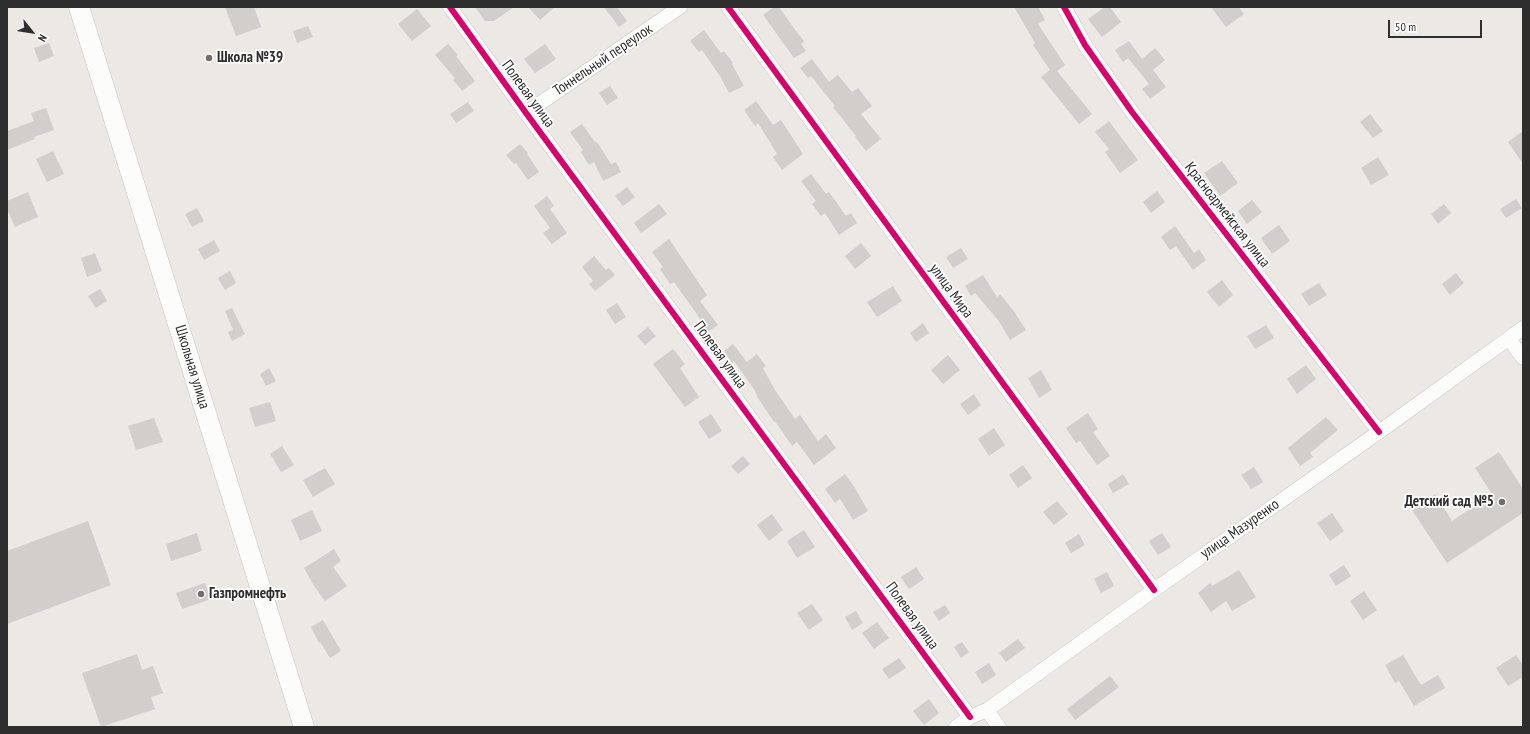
<!DOCTYPE html>
<meta charset="utf-8">
<style>
body{margin:0}
#map{position:relative;width:1530px;height:734px;overflow:hidden;background:#ece8e4;font-family:"PT Sans Narrow",sans-serif}
canvas{display:block}
.frame{position:absolute;inset:0;border:8px solid #2e2e2e;pointer-events:none}
.north{position:absolute;left:12px;top:12px;width:40px;height:40px;-webkit-text-stroke:3px #fff;paint-order:stroke;rotate:120deg;font-size:11px;font-weight:700;line-height:16px;text-align:center;color:#2e2e2e}
.north::after{content:'';display:block;margin:auto;width:14px;height:18px;background:#2e2e2e;clip-path:polygon(50% 0,100% 100%,50% 72%,0 100%)}
.scale{position:absolute;left:1388px;top:20px;width:94px;height:18px;box-sizing:border-box;border:2px solid #2e2e2e;border-top:0;padding-left:5px;font-size:12px;line-height:14px;white-space:nowrap;color:#2e2e2e;-webkit-text-stroke:3px #fff;paint-order:stroke}
</style>
<div id="map">
<canvas width="1530" height="734"></canvas>
<div class="frame"></div>
<div class="north">N</div>
<div class="scale">50 m</div>
</div>
<script>
const ctx = document.querySelector('canvas').getContext('2d');
ctx.lineJoin = 'round';
function paint(path, color) { ctx.fillStyle = color; ctx.fill(path, 'evenodd'); }
const poly = rows => new Path2D(rows.map(r => 'M' + r).join(''));
function strokePath(path, color, width, dash) { ctx.strokeStyle = color; ctx.lineWidth = width; ctx.lineCap = dash ? 'butt' : 'round'; ctx.setLineDash(dash || []); ctx.stroke(path); }
function label(font, color, halo, rows, align = 'center') {
  ctx.font = font + ' "PT Sans Narrow",sans-serif'; ctx.lineWidth = 3.5; ctx.setLineDash([]); ctx.textBaseline = 'middle'; ctx.strokeStyle = halo; ctx.fillStyle = color; for (const [text, x, y, turn = 0] of rows) {
    ctx.save(); ctx.translate(x, y); ctx.rotate((+turn || 0) * Math.PI / 180); ctx.textAlign = isNaN(turn) ? turn : align; if (halo) ctx.strokeText(text, 0, 0); ctx.fillText(text, 0, 0); ctx.restore();
  }
}
paint(poly([
 [225,7,254,7,261,27,236,36],
 [475,7,514,7,494,21,485,21],
 [528,7,555,7,540,20],
 [604,7,617,7,627,21,619,27],
 [774,7,779,7,796,31,804,41,801,44,806,51,794,58,763,15],
 [1014,7,1038,7,1045,20,1038,24,1065,65,1057,71,1092,114,1079,124,1041,77,1050,70,1033,45,1035,43],
 [1105,7,1110,7,1121,22,1102,37,1088,19],
 [1211,7,1239,7,1244,14,1226,27],
 [417,9,431,26,412,41,398,24],
 [308,26,313,37,297,43,293,31],
 [704,30,721,53,724,51,733,63,732,64,744,86,729,93,720,76,702,50,699,52,690,41],
 [1129,41,1142,59,1155,48,1165,60,1153,70,1166,87,1150,99,1142,89,1149,84,1128,58,1123,62,1115,50],
 [49,43,54,56,39,62,34,48],
 [448,44,458,55,456,56,475,81,462,91,453,80,455,78,435,55],
 [545,44,556,59,535,73,524,59],
 [812,59,829,82,838,75,852,92,858,88,872,106,861,114,881,139,866,151,855,137,856,136,833,107,835,106,811,76,808,78,800,68],
 [610,86,618,98,607,105,599,93],
 [756,101,773,125,781,120,803,154,782,170,773,157,777,154,758,123,755,126,744,110],
 [468,102,474,111,456,123,450,114],
 [46,108,54,130,34,137,35,139,7,150,7,131,34,121,31,113],
 [1370,114,1383,131,1373,138,1360,122],
 [1109,121,1138,160,1120,173,1105,152,1109,149,1095,132],
 [582,124,595,142,597,142,611,164,616,162,621,172,603,181,594,162,589,165,581,152,583,150,570,132],
 [1523,131,1523,164,1508,142],
 [520,144,528,153,527,154,539,172,528,180,516,163,514,164,506,155],
 [53,151,64,174,47,182,36,159],
 [1378,157,1389,175,1371,185,1361,168],
 [1222,161,1238,183,1220,196,1204,173],
 [811,174,826,194,829,192,846,216,851,213,857,223,839,235,825,213,821,216,812,204,816,201,801,181],
 [627,187,635,197,623,206,615,196],
 [1157,191,1165,202,1151,213,1143,202],
 [28,192,38,217,15,227,7,209,7,201],
 [547,196,554,206,550,209,567,233,552,244,543,233,550,228,534,206],
 [1516,199,1522,208,1506,218,1500,209],
 [1252,200,1262,212,1247,224,1238,211],
 [659,204,667,214,641,233,634,223],
 [1444,204,1451,213,1438,224,1431,214],
 [197,208,204,221,192,227,185,214],
 [1279,225,1290,241,1272,254,1261,238],
 [1175,226,1194,253,1199,249,1206,260,1193,270,1176,246,1170,250,1161,237],
 [669,239,707,295,700,301,718,325,707,332,699,321,701,320,674,282,670,284,660,269,663,267,652,252],
 [214,240,220,251,204,260,198,249],
 [861,243,871,256,855,269,845,256],
 [961,248,968,259,953,268,946,257],
 [95,253,102,271,87,277,81,258],
 [594,256,606,270,609,268,615,275,595,291,589,284,593,281,582,267],
 [230,271,236,283,225,290,218,278],
 [1456,273,1464,283,1450,295,1442,284],
 [983,275,997,297,1000,294,1013,310,1026,330,1010,340,998,320,975,293,971,296,965,286],
 [1222,280,1233,295,1219,307,1207,292],
 [1319,283,1327,295,1309,306,1301,294],
 [893,286,902,301,877,317,867,302],
 [100,289,107,301,96,308,88,296],
 [617,303,626,317,615,324,606,310],
 [232,308,245,334,232,341,228,332,233,330,225,311],
 [923,323,929,333,916,342,910,333],
 [1266,325,1274,338,1255,349,1247,336],
 [648,327,656,336,645,345,637,336],
 [733,344,747,362,757,354,766,366,763,368,775,390,795,419,800,415,818,441,826,434,836,448,814,465,797,442,792,446,775,421,774,422,758,398,754,389,734,361,732,363,724,351],
 [673,349,685,364,680,368,699,397,685,407,653,364],
 [948,355,960,370,943,384,931,370],
 [1306,365,1316,379,1297,394,1287,379],
 [269,368,276,381,266,386,260,374],
 [1041,370,1052,390,1039,398,1028,378],
 [974,394,981,405,968,415,960,404],
 [270,402,276,421,255,427,249,408],
 [1088,413,1098,429,1093,432,1110,456,1097,465,1080,441,1076,443,1066,428],
 [711,414,722,431,709,439,698,422],
 [1326,417,1338,430,1310,453,1313,457,1300,466,1288,448],
 [154,418,163,442,136,450,128,426],
 [994,428,1005,445,989,456,978,439],
 [282,446,294,465,281,472,270,454],
 [1499,452,1523,489,1523,513,1447,563,1412,510,1435,494,1452,521,1492,494,1475,468],
 [743,456,750,464,738,474,731,466],
 [1023,465,1032,478,1018,488,1009,475],
 [1254,467,1263,482,1251,489,1241,475],
 [325,468,335,484,313,497,303,480],
 [845,474,855,488,868,511,853,520,840,499,835,503,825,489],
 [1123,474,1129,484,1113,493,1108,484],
 [1057,501,1068,514,1054,525,1043,512],
 [312,510,322,531,300,541,291,520],
 [1332,513,1344,531,1330,541,1317,523],
 [772,514,783,530,769,541,757,525],
 [88,521,111,585,7,624,7,551],
 [804,530,815,547,797,558,787,541],
 [197,533,202,551,171,561,166,544],
 [1162,533,1171,547,1158,555,1149,541],
 [1079,534,1085,545,1071,553,1065,543],
 [334,549,341,561,333,567,347,586,325,601,314,586,304,568],
 [1344,565,1351,576,1336,586,1329,575],
 [916,567,924,579,909,589,901,577],
 [1239,570,1256,597,1232,611,1226,601,1211,612,1198,593,1210,583,1212,586],
 [1107,572,1114,586,1101,593,1094,579],
 [205,583,211,599,182,609,176,593],
 [1364,591,1377,610,1363,620,1350,601],
 [812,604,823,620,809,630,797,613],
 [945,605,950,613,939,621,933,612],
 [856,611,863,623,852,630,845,617],
 [323,620,341,651,330,658,320,642,319,643,311,627],
 [877,622,889,638,874,649,862,633],
 [1018,639,1025,648,1006,662,999,653],
 [962,642,969,652,961,658,954,647],
 [137,654,142,670,153,666,163,693,151,697,155,709,101,727,82,673],
 [1403,655,1421,685,1438,675,1445,688,1414,706,1399,681,1395,683,1385,665],
 [1516,655,1523,665,1523,677,1508,686,1496,668],
 [899,658,906,668,889,679,882,669],
 [989,663,996,675,982,684,975,672],
 [1110,676,1119,687,1075,720,1067,709],
 [929,699,939,713,924,725,913,711]
]), '#d1cecb');
const minor = poly([
 [450,7,526,113,970,717],
 [728,7,1154,590],
 [1064,7,1085,45,1132,112,1379,432],
 [526,113,680,7],
 [1509,339,1523,358],
 [987,710,999,727],
 [956,727,970,717,987,710,1154,590,1379,432,1523,328]
]);
const secondary = poly([
 [79,7,304,727]
]);
strokePath(minor, '#c5c4c5', 15);
strokePath(secondary, '#c5c4c5', 21);
strokePath(minor, '#fcfcfb', 14);
strokePath(secondary, '#fcfcfb', 20);
strokePath(poly([
 [450,7,526,113,970,717],
 [728,7,1154,590],
 [1064,7,1085,45,1132,112,1379,432]
]), '#d6006c', 6);
for (const [x, y, r, color] of [
 [209,58,4,"#706f6e"],
 [1502,502,4,"#706f6e"],
 [201,594,4,"#706f6e"]
]) { const dot = new Path2D(); dot.arc(x, y, r, 0, 2 * Math.PI); ctx.fillStyle = color; ctx.fill(dot); strokePath(dot, '#fff', 1.5); }
label('bold 15px', '#2e2e2e', '#fff', [
 ["Школа №39",217,58],
 ["Детский сад №5",1494,502,"right"],
 ["Газпромнефть",209,594]
], 'left');
label('15px', '#2e2e2e', '#fff', [
 ["Тоннельный переулок",603,60,-34],
 ["Полевая улица",528,94,54],
 ["Красноармейская улица",1227,215,52],
 ["улица Мира",951,291,54],
 ["Полевая улица",720,355,54],
 ["Школьная улица",192,367,73],
 ["улица Мазуренко",1240,529,-35],
 ["Полевая улица",912,616,54]
]);
</script>
